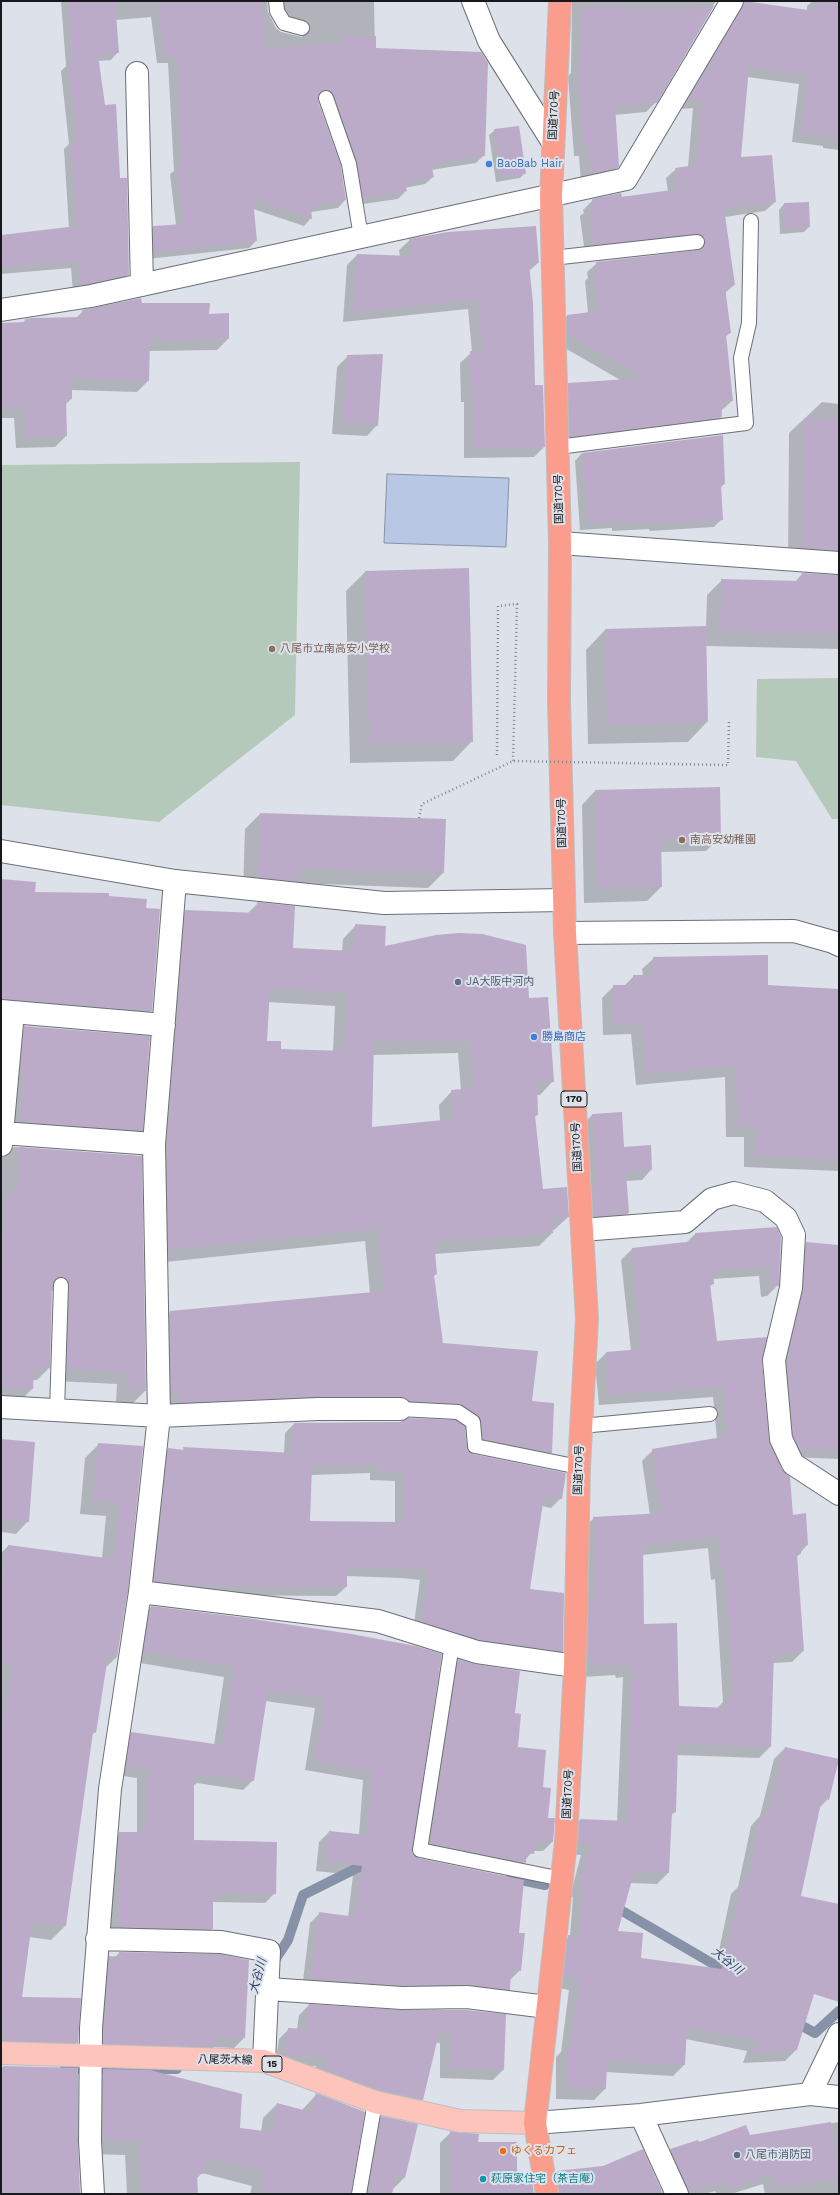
<!DOCTYPE html>
<meta charset="utf-8">
<style>
body{margin:0}
#map{position:relative;width:840px;height:2195px;overflow:hidden;background:#dde1e9;font-family:"Work Sans",sans-serif}
canvas{display:block}
.frame{position:absolute;inset:0;border:2px solid #17181b;pointer-events:none}
</style>
<div id="map">
<canvas width="840" height="2195"></canvas>
<div class="frame"></div>
</div>
<script>
const ctx = document.querySelector('canvas').getContext('2d');
ctx.lineJoin = 'round';
function paint(path, color) { ctx.fillStyle = color; ctx.fill(path, 'evenodd'); }
const poly = rows => new Path2D(rows.map(r => 'M' + r).join(''));
function strokePath(path, color, width, dash) { ctx.strokeStyle = color; ctx.lineWidth = width; ctx.lineCap = dash ? 'butt' : 'round'; ctx.setLineDash(dash || []); ctx.stroke(path); }
function label(font, color, halo, rows, align = 'center') {
  ctx.font = font + ' "Work Sans","Noto Sans JP",sans-serif'; ctx.lineWidth = 4; ctx.setLineDash([]); ctx.textBaseline = 'middle'; ctx.strokeStyle = halo; ctx.fillStyle = color; for (const [text, x, y, turn = 0] of rows) {
    ctx.save(); ctx.translate(x, y); ctx.rotate((+turn || 0) * Math.PI / 180); ctx.textAlign = isNaN(turn) ? turn : align; if (halo) ctx.strokeText(text, 0, 0); ctx.fillText(text, 0, 0); ctx.restore();
  }
}
paint(poly([
 [300,462,295,715,159,822,1,805,1,465],
 [839,678,839,819,832,819,796,761,756,757,757,679]
]), '#b5c9ba');
const water = poly([
 [387,474,509,478,506,547,384,543,387,474]
]);
paint(water, '#b7c7e4');
strokePath(water, '#8792a8', 1);
paint(poly([
 [61,1,267,1,268,12,276,28,281,32,302,37,303,34,270,1,374,1,375,49,484,155,476,163,431,170,433,177,425,184,405,188,406,191,398,199,356,205,320,97,317,97,345,200,338,208,311,212,311,218,304,226,253,209,256,241,249,248,147,259,146,234,154,227,176,225,170,174,174,171,168,63,157,63,151,17,116,20,118,52,111,60,98,61,104,106,119,179,128,274,121,282,73,292,71,268,1,274,1,236,69,228,64,149,69,144,61,71,66,66],
 [572,1,716,1,656,102,646,112,614,115,617,168,607,177,581,183,579,156,574,156,568,76,571,73],
 [813,1,839,1,839,150,823,148,823,146,792,142,799,84,747,77,740,158,775,202,765,211,725,217,734,285,725,293,730,333,725,337,732,401,721,411,721,417,711,427,561,446,559,394,569,384,622,381,558,344,557,325,567,316,588,313,585,281,588,278,587,272,597,263,695,252,695,247,585,254,580,216,584,213,583,210,593,200,668,192,666,178,676,169,688,167,693,108,679,109,735,12,745,2,807,11,807,6],
 [495,130,525,173,520,178,496,182,489,135],
 [784,204,809,227,804,232,780,234,779,210],
 [410,240,538,263,529,271,534,386,544,447,534,457,464,458,464,402,461,402,460,363,472,352,468,309,343,322,347,265,357,255,400,257,399,250],
 [141,304,208,315,228,314,228,339,217,350,149,351,148,381,137,392,71,390,71,399,65,405,66,436,55,447,16,448,14,418,1,418,1,324,22,324,25,320,76,318,83,311],
 [348,356,377,425,367,436,332,434,337,367],
 [822,402,839,404,839,649,705,646,707,722,688,742,588,744,586,650,605,630,706,627,707,595,722,580,795,582,802,574,836,576,836,573,788,562,789,433],
 [582,453,724,484,720,488,722,519,714,527,650,531,649,529,612,531,612,528,580,530,575,461],
 [365,572,472,741,453,761,350,763,346,591],
 [595,791,720,837,706,851,660,852,661,887,647,901,584,903,582,805],
 [260,814,443,873,428,888,293,883,243,892,245,829],
 [1,880,34,893,108,897,145,909,159,910,151,1011,139,1023,1,1011],
 [258,903,292,949,342,951,343,939,356,925,384,948,528,1000,553,1081,540,1095,536,1095,537,1115,534,1118,542,1190,568,1217,554,1230,552,1230,552,1233,539,1246,435,1254,436,1274,433,1277,442,1344,531,1402,551,1452,538,1466,470,1452,467,1431,464,1429,466,1448,472,1455,561,1498,551,1508,542,1506,529,1590,562,1651,552,1661,413,1631,420,1580,402,1578,346,1576,346,1587,336,1596,188,1595,145,1590,159,1459,168,1449,182,1451,184,1448,284,1454,285,1433,294,1424,452,1421,445,1416,167,1415,157,1325,170,1312,370,1293,365,1241,156,1263,172,924,186,911,247,914],
 [268,1002,335,1006,333,1052,280,1050,266,1042],
 [458,1053,461,1090,452,1091,439,1105,440,1121,371,1128,373,1055],
 [370,1473,370,1480,395,1481,395,1523,309,1522,311,1475],
 [654,958,767,986,839,990,839,1171,744,1167,744,1137,726,1137,725,1077,636,1085,631,1034,603,1035,602,998,614,986,624,986,634,976,643,976,642,969],
 [25,1027,142,1130,133,1139,7,1130,16,1036],
 [592,1115,623,1148,651,1170,642,1180,626,1181,628,1213,618,1223,584,1225,582,1125],
 [14,1147,141,1157,145,1391,133,1403,116,1402,117,1384,55,1381,56,1293,51,1290,49,1368,37,1380,32,1380,32,1389,20,1401,1,1400,1,1158],
 [776,1228,778,1285,767,1296,761,1297,759,1276,712,1279,713,1284,709,1287,716,1342,761,1361,768,1441,792,1516,807,1545,796,1558,803,1651,792,1662,773,1663,770,1747,759,1758,677,1755,675,1812,670,1816,668,1873,657,1884,630,1883,616,1932,640,1959,715,1969,731,1894,738,1887,751,1826,760,1816,774,1759,785,1748,828,1799,818,1809,800,1897,839,1905,839,1910,796,2050,785,2061,743,2063,747,2051,685,2039,684,2065,673,2076,605,2072,605,2089,594,2100,556,2099,556,2057,561,2052,569,1990,553,1987,558,1947,570,1936,573,1897,570,1896,581,1855,568,1854,569,1831,580,1820,617,1821,623,1677,616,1678,615,1675,583,1677,583,1529,594,1518,650,1515,642,1461,653,1450,717,1439,713,1397,599,1405,595,1364,606,1353,631,1351,621,1260,632,1249,686,1243,695,1234],
 [708,1548,711,1580,715,1579,723,1702,717,1708,678,1707,643,1625,642,1555],
 [807,1243,839,1246,839,1459,790,1457,778,1371,797,1252],
 [1,1440,28,1521,16,1534,1,1532],
 [99,1444,142,1447,117,1657,105,1668,95,1732,92,1735,65,1926,51,1940,29,1937,21,1998,77,2042,64,2056,1,2054,1,1553,8,1546,102,1558,106,1516,80,1514,85,1458],
 [151,1607,351,1635,411,1853,518,1934,520,1970,510,1980,509,1989,499,1999,302,1989,310,1923,320,1913,348,1917,353,1875,316,1871,319,1842,329,1832,359,1835,363,1780,305,1770,315,1708,265,1701,253,1780,243,1790,197,1783,193,1786,193,1841,275,1893,265,1903,212,1902,212,1929,203,1939,109,1936,110,1843,120,1833,137,1833,137,1778,117,1775,122,1743,132,1733,214,1745,224,1677,134,1662,141,1617],
 [459,1660,475,1665,514,1714,517,1748,542,1788,552,1842,543,1851,533,1851,515,1872,420,1853,449,1670],
 [119,1953,220,1955,248,1961,244,2038,234,2048,214,2047,204,2057,94,2053,100,1967,110,1957,115,1957],
 [309,2005,401,2011,466,2011,503,2070,493,2080,440,2078,440,2043,435,2043,422,2099,412,2109,313,2079,316,2066,275,2065,279,2039,289,2029,297,2029,299,2015],
 [1,2067,77,2069,77,2142,79,2194,1,2194],
 [104,2070,239,2129,261,2132,263,2118,277,2104,302,2110,316,2095,350,2194,250,2194,252,2186,202,2173,196,2179,197,2194,127,2194,125,2155,89,2154,90,2083],
 [381,2117,404,2178,392,2190,391,2194,357,2194,368,2131],
 [839,2122,839,2194,765,2194,763,2184,731,2194,717,2194,715,2191,705,2194,675,2194,661,2160,671,2150,698,2144],
 [450,2133,478,2135,476,2143,516,2194,440,2194,440,2143],
 [642,2151,663,2194,577,2194,603,2167]
]), '#0003');
strokePath(poly([
 [511,1878,545,1885],
 [612,1905,715,1965,729,1978],
 [273,1963,288,1940,303,1895,369,1862,373,1862],
 [793,2021,815,2033,839,2011],
 [65,2069,177,2069]
]), '#8792a8', 10);
paint(poly([
 [69,1,115,1,119,53,98,55,105,105,116,104,120,178,127,178,129,275,80,285,78,261,1,267,1,235,77,226,71,141,77,140,69,62,73,62],
 [158,1,262,1,264,49,341,43,341,35,376,36,376,48,481,52,488,63,485,156,431,164,434,177,405,182,407,191,363,198,357,161,334,95,331,91,324,90,319,93,318,101,341,166,346,200,311,206,312,219,253,199,257,241,154,252,153,226,184,224,177,166,181,165,176,56,164,56],
 [744,1,815,11,816,1,839,1,839,137,801,133,808,75,749,67,741,157,772,155,776,202,724,209,735,285,725,287,731,333,726,334,733,401,721,402,722,417,570,437,568,383,644,378,567,334,567,315,598,311,594,270,597,270,596,262,698,250,702,249,705,241,704,237,696,234,594,245,589,206,593,205,592,199,621,193,622,197,678,189,675,168,697,165,702,99,688,100,743,7],
 [714,6,657,103,615,106,619,166,618,168,591,174,589,146,584,147,577,65,580,65,581,7,627,7,627,9,657,10],
 [519,126,526,174,501,177,494,129],
 [809,202,810,227,785,229,784,203],
 [536,226,539,263,529,264,533,303,535,385,543,385,545,447,474,448,474,392,471,392,470,351,482,351,478,299,353,312,357,254,412,256,409,239,448,232],
 [141,298,142,303,210,303,209,314,229,313,229,339,150,340,149,381,72,379,72,399,66,400,67,436,26,438,25,408,1,408,1,323,25,322,25,319,32,318,83,317,82,310],
 [383,354,378,426,343,423,347,355],
 [804,418,839,418,839,550,802,548],
 [723,435,725,484,721,485,723,520,657,524,657,522,619,524,619,521,588,523,582,453],
 [469,568,473,742,369,744,365,571],
 [802,573,839,575,839,634,720,632,721,579,802,581],
 [706,626,708,722,607,725,605,629],
 [720,787,721,838,661,839,662,887,597,889,595,790],
 [260,813,446,819,444,873,297,868,297,881,258,877],
 [1,879,36,882,35,892,109,893,109,896,147,899,146,908,160,909,152,1011,1,999],
 [257,902,295,906,293,948,354,951,355,924,386,926,385,946,436,935,459,933,482,934,526,945,529,998,548,997,554,1082,537,1083,538,1115,535,1116,543,1189,567,1187,569,1217,552,1219,553,1233,434,1242,437,1274,434,1275,443,1343,538,1351,532,1401,554,1403,552,1453,483,1439,480,1417,458,1404,409,1401,400,1396,317,1397,180,1403,180,1393,171,1393,170,1311,384,1291,378,1229,168,1250,167,1144,185,910,257,913],
 [270,988,348,993,345,1051,281,1049,281,1041,267,1041],
 [471,1041,474,1088,451,1090,454,1119,372,1127,374,1042],
 [768,955,768,985,839,989,837,1048,839,1048,839,1159,755,1156,755,1126,737,1126,736,1066,647,1074,642,1023,614,1024,613,985,633,985,633,975,654,975,653,957],
 [24,1026,150,1036,143,1131,21,1122,24,1076,20,1076],
 [622,1112,624,1147,651,1145,652,1170,626,1172,629,1213,594,1216,592,1185,597,1185,592,1114],
 [20,1147,142,1156,146,1391,128,1390,129,1372,67,1369,70,1285,66,1278,61,1277,54,1280,52,1285,50,1368,34,1368,33,1389,1,1388,1,1282,7,1193,16,1194],
 [777,1227,781,1237,779,1286,771,1286,770,1266,713,1270,714,1284,710,1284,717,1341,767,1337,762,1361,769,1440,782,1469,790,1477,793,1515,806,1513,808,1545,800,1546,801,1554,797,1555,804,1651,774,1653,771,1747,678,1744,676,1812,672,1812,669,1873,634,1872,618,1931,643,1933,641,1958,722,1969,742,1882,747,1883,761,1814,768,1815,785,1747,839,1759,829,1800,822,1798,801,1896,839,1904,839,2002,814,1994,797,2050,753,2053,757,2040,687,2027,685,2065,607,2061,606,2089,567,2089,567,2045,571,2045,579,1979,564,1976,568,1935,579,1936,583,1886,580,1885,591,1844,578,1844,580,1819,627,1821,633,1667,626,1667,626,1665,594,1666,594,1661,588,1660,589,1596,595,1597,593,1517,662,1513,652,1449,728,1436,723,1387,609,1395,606,1352,642,1349,632,1248,695,1241,695,1233],
 [718,1537,721,1569,725,1569,734,1697,728,1696,727,1708,679,1706,677,1623,644,1624,643,1545],
 [806,1242,839,1245,838,1450,799,1449,793,1436,787,1361,803,1291],
 [408,1418,455,1420,465,1427,467,1447,473,1454,566,1473,562,1499,544,1496,530,1589,564,1593,563,1652,480,1640,422,1622,429,1571,412,1569,347,1567,347,1587,198,1586,154,1581,168,1448,184,1450,183,1447,293,1453,294,1423,400,1422],
 [379,1464,378,1471,404,1472,404,1522,310,1521,312,1466],
 [1,1439,35,1442,29,1522,1,1520],
 [98,1443,143,1446,128,1590,117,1657,108,1656,96,1733,93,1732,66,1926,32,1922,22,1997,81,1998,78,2043,4,2041,5,2029,1,2029,1,1716,5,1717,13,1664,1,1662,1,1590,8,1545,114,1559,120,1503,93,1501],
 [151,1606,247,1618,351,1634,416,1646,442,1654,412,1853,418,1858,524,1880,519,1933,525,1933,521,1971,511,1970,510,1990,467,1984,402,1985,311,1979,319,1912,356,1917,362,1866,325,1861,329,1831,367,1835,372,1771,314,1761,325,1699,268,1690,254,1781,205,1774,205,1777,194,1775,194,1840,277,1842,276,1894,213,1893,213,1929,119,1927,119,1832,146,1832,147,1768,126,1765,131,1732,222,1745,234,1667,143,1652],
 [458,1659,475,1664,520,1671,515,1713,521,1714,518,1747,546,1750,543,1787,551,1788,548,1818,555,1818,553,1842,535,1841,534,1854,526,1853,526,1863,430,1843],
 [119,1952,220,1954,249,1960,245,2038,215,2037,215,2047,103,2044,109,1956,119,1957],
 [309,2004,401,2010,466,2010,506,2014,504,2070,450,2068,450,2034,439,2033,423,2100,379,2090,322,2069,325,2057,284,2055,288,2028,306,2029],
 [3,2066,78,2068,78,2141,80,2194,1,2194,1,2075,3,2075],
 [103,2069,150,2070,242,2094,240,2128,272,2132,277,2103,311,2112,316,2093,365,2112,351,2194,259,2194,265,2172,205,2157,204,2174,197,2173,198,2194,142,2194,139,2141,103,2141],
 [381,2116,418,2124,405,2178,396,2176,392,2194,368,2194],
 [831,2122,839,2178,775,2188,773,2174,728,2189,725,2181,689,2193,670,2149,698,2140,699,2142,746,2125,750,2135],
 [450,2131,479,2134,478,2142,517,2142,517,2175,531,2174,534,2194,449,2194],
 [643,2149,661,2189,650,2194,559,2194,556,2171,603,2166]
]), '#bbabc9');
const lane = poly([
 [276,1,277,11,284,23,302,28],
 [326,98,349,164,361,237],
 [552,258,697,242],
 [558,447,746,423,741,358,749,323,751,221],
 [400,1409,458,1412,473,1422,475,1446,579,1467],
 [57,1411,61,1285],
 [581,1426,710,1414],
 [452,1644,420,1850,562,1879],
 [359,2194,375,2102]
]);
const street = poly([
 [473,1,489,41,552,141],
 [137,73,142,285],
 [1,310,91,296,626,179,732,1],
 [560,543,839,563],
 [1,851,175,881,384,903,564,900],
 [565,933,794,931,833,942,839,945],
 [1,1011,164,1025],
 [2,1133,154,1144],
 [1,1145,13,1012],
 [582,1230,685,1222,712,1199,734,1193,765,1201,786,1218,794,1235,791,1288,774,1360,781,1439,793,1464,839,1494],
 [1,1407,159,1416,154,1144,175,881],
 [140,1592,378,1621,477,1652,575,1666],
 [97,1939,221,1942,269,1951,264,2061],
 [268,1989,402,1998,467,1997,547,2007],
 [810,2094,839,2034],
 [641,2115,677,2194],
 [535,2123,641,2115,810,2094,839,2097],
 [93,2194,90,2141,91,2028,110,1789,140,1592,159,1416,318,1409,400,1409]
]);
const primary = poly([
 [1,2053,264,2061,375,2102,460,2121,535,2123]
]);
const highway = poly([
 [547,2194,535,2123,566,1841,575,1666,579,1467,587,1319,565,933,559,702,560,543,551,196,560,1]
]);
strokePath(lane, '#6b6f76', 16);
strokePath(street, '#6b6f76', 24);
strokePath(primary, '#bebebf', 24);
strokePath(highway, '#bebebf', 24);
strokePath(poly([
 [497,755,498,606,517,604,513,761]
]), '#86888e', 2.5, [1, 3]);
strokePath(lane, '#fff', 14);
strokePath(street, '#fff', 22);
strokePath(primary, '#fcc4ba', 22);
strokePath(highway, '#fa9d8c', 22);
strokePath(poly([
 [419,818,422,804,513,761,728,765,729,722]
]), '#86888e', 2.5, [1, 3]);
for (const [x, y, r, color] of [
 [489,164,4,"#3f7fe0"],
 [272,649,4,"#8d6e63"],
 [682,840,4,"#8d6e63"],
 [458,982,4,"#5c6f8a"],
 [534,1037,4,"#3f7fe0"],
 [503,2151,4,"#e8710a"],
 [737,2155,4,"#5c6f8a"],
 [483,2179,4,"#0f9aa8"]
]) { const dot = new Path2D(); dot.arc(x, y, r, 0, 2 * Math.PI); ctx.fillStyle = color; ctx.fill(dot); strokePath(dot, '#dde1e9', 1.5); }
for (const [x, y, w] of [
 [574,1099,26],
 [272,2064,20]
]) { const box = new Path2D(); box.roundRect(x - w / 2, y - 8, w, 16, 3); ctx.fillStyle = '#dde1e9'; ctx.fill(box); strokePath(box, '#17181b', 1); }
label('bold 10px', '#17181b', null, [
 ["170",574,1099],
 ["15",272,2064]
]);
label('11px', '#17181b', '#dde1e9', [
 ["国道170号",554,115,-87],
 ["国道170号",559,499,-91],
 ["国道170号",562,823,-91],
 ["国道170号",577,1147,-93],
 ["国道170号",579,1470,-88],
 ["国道170号",568,1794,-87],
 ["八尾茨木線",225,2060,1]
]);
label('11px', '#366cbe', '#dde1e9', [
 ["BaoBab Hair",497,164],
 ["勝島商店",542,1037]
], 'left');
label('11px', '#785e54', '#dde1e9', [
 ["八尾市立南高安小学校",280,649],
 ["南高安幼稚園",690,840]
], 'left');
label('11px', '#4e5e75', '#dde1e9', [
 ["JA大阪中河内",466,982],
 ["八尾市消防団",745,2155]
], 'left');
label('11px', '#c56008', '#dde1e9', [
 ["ゆくるカフェ",511,2151]
], 'left');
label('11px', '#0d838f', '#dde1e9', [
 ["萩原家住宅（茶吉庵）",491,2179]
], 'left');
label('italic 12px', '#30456e', '#dde1e9', [
 ["大谷川",727,1961,38],
 ["大谷川",258,1976,-75]
]);
</script>
